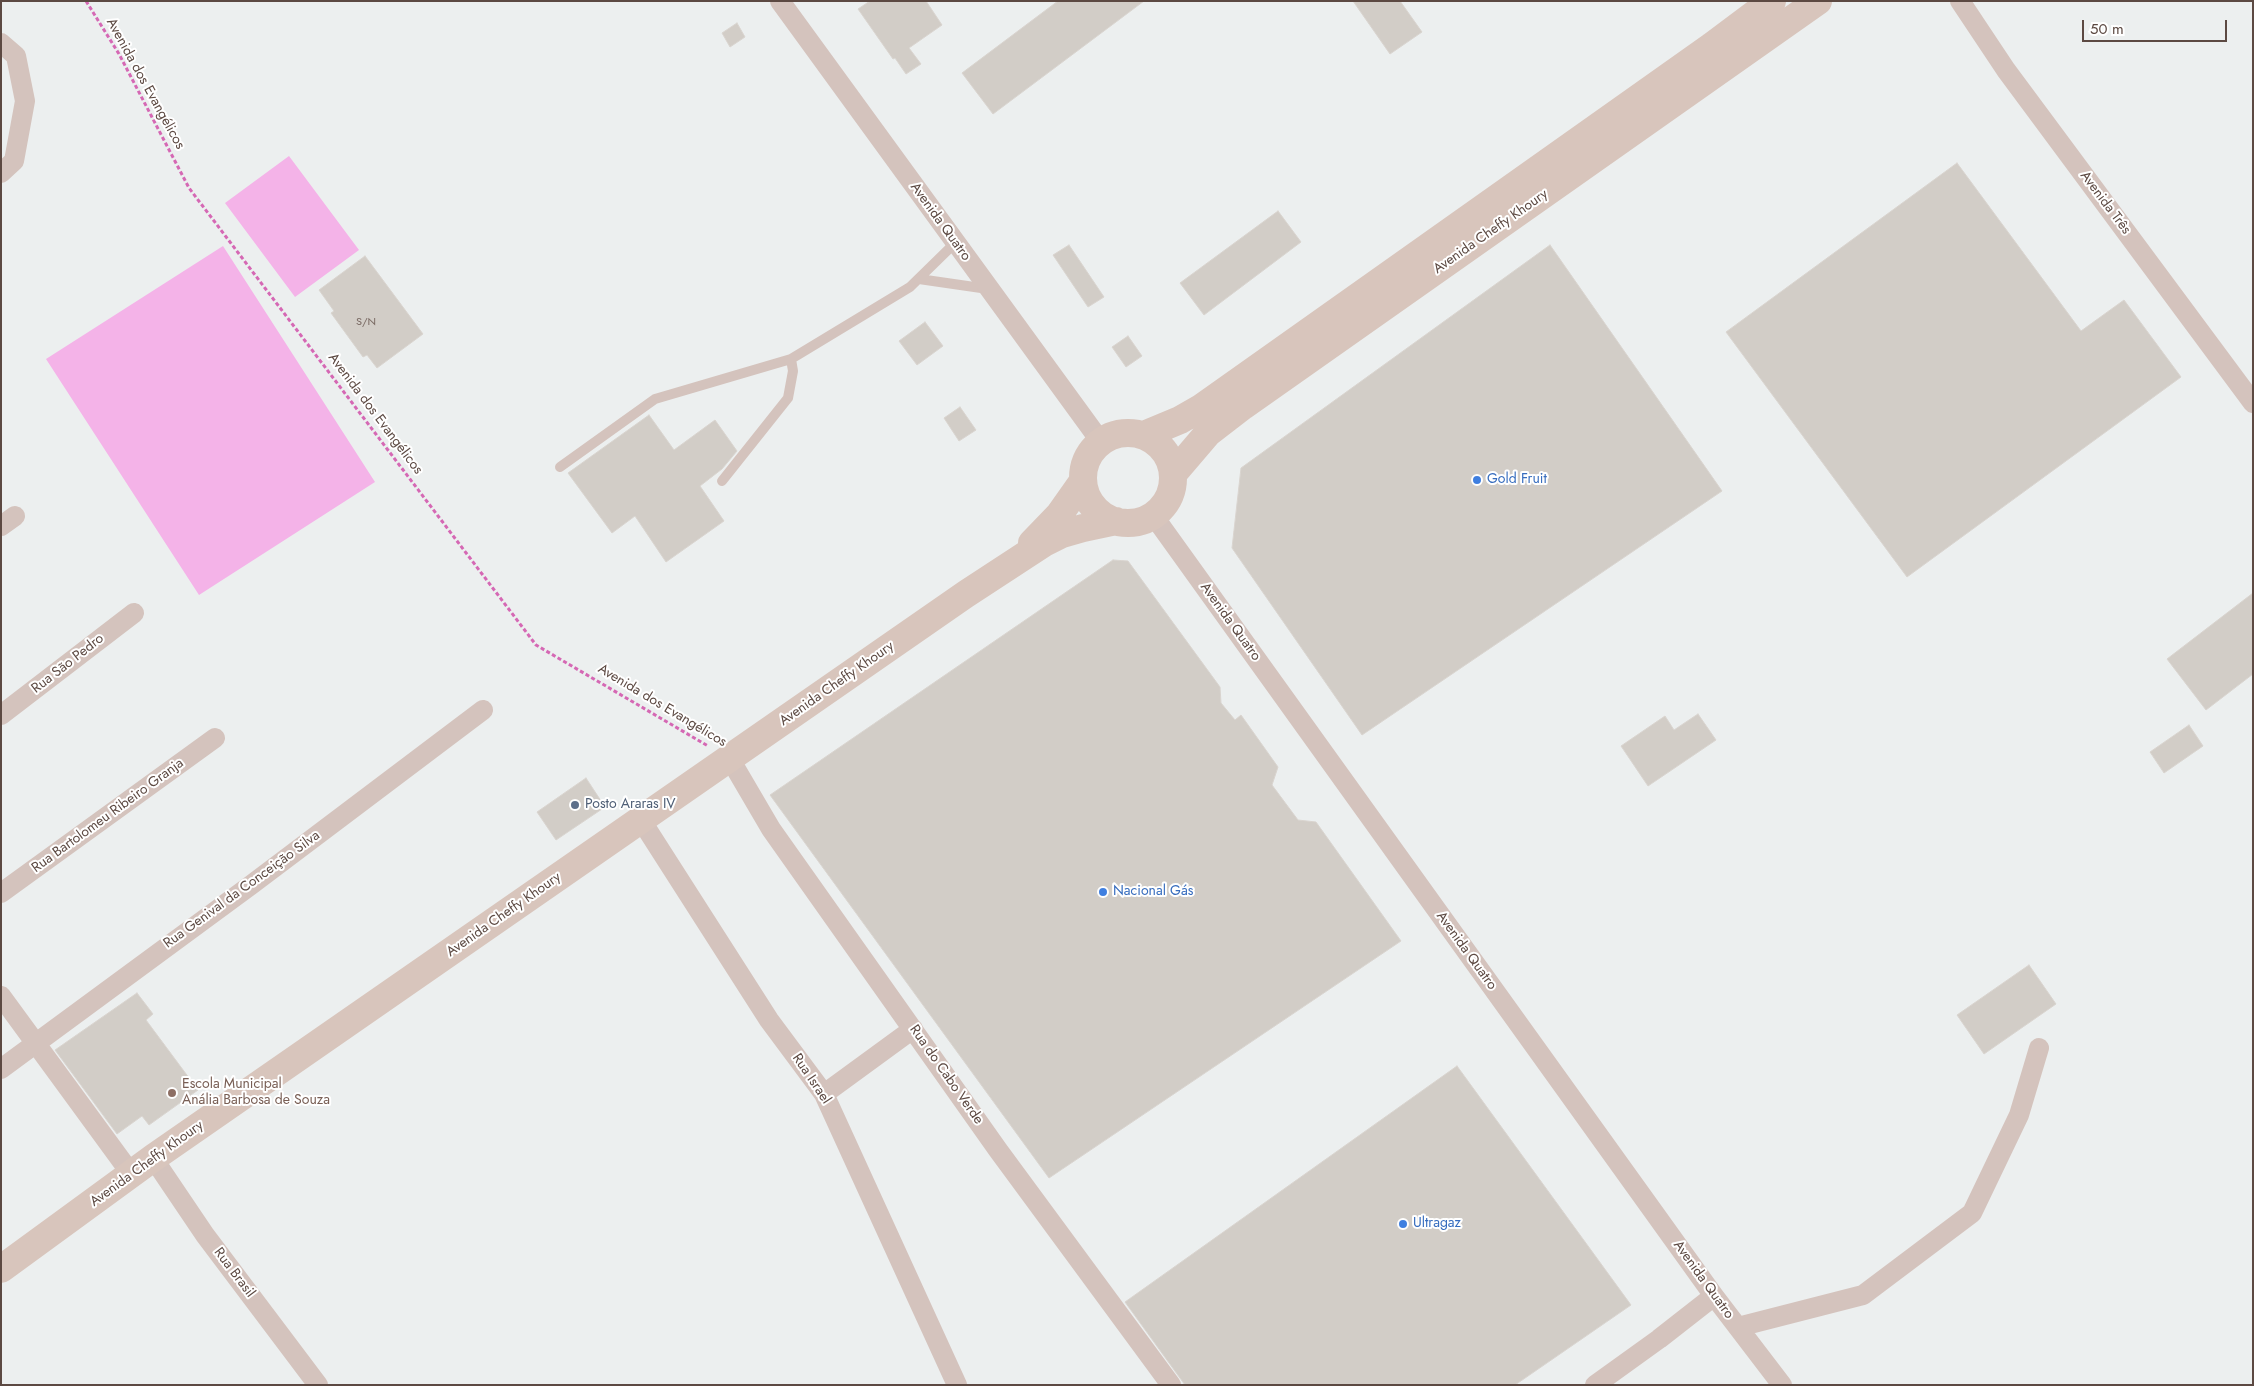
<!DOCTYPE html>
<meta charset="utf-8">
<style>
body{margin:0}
#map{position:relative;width:2254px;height:1386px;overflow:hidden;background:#ecefef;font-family:Jost,sans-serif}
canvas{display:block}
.frame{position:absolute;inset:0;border:2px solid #5c4942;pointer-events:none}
.scale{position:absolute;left:2082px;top:20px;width:145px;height:22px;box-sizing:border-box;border:2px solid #5c4942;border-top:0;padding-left:6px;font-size:15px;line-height:18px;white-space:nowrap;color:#5c4942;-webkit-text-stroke:4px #fff;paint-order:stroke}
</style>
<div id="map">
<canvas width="2254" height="1386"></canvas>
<div class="frame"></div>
<div class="scale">50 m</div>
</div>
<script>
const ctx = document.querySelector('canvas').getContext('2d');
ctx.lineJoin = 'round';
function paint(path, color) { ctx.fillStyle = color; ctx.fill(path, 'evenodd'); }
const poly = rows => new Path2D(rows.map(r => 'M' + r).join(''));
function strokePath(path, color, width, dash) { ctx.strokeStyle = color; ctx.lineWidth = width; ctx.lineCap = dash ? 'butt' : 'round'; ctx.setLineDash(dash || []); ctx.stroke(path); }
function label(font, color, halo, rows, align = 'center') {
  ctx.font = font + ' Jost,sans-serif'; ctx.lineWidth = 4; ctx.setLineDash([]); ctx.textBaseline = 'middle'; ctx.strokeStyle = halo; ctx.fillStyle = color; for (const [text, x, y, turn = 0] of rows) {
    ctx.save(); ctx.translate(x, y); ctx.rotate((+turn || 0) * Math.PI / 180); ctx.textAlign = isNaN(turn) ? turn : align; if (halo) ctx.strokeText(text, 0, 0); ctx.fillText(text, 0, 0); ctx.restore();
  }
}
paint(poly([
 [289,156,359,250,295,297,225,203],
 [223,246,375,482,199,595,46,359]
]), '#f4b3e8');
const building = poly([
 [870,1,926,1,942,25,909,48,921,64,906,74,895,58,893,59,858,9,870,1],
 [1058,1,1144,1,993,114,962,73,1058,1],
 [1353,1,1400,1,1422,32,1390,54,1353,1],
 [737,23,745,37,730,47,722,33,737,23],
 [1957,163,2081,331,2124,300,2181,377,1907,577,1726,332,1957,163],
 [1278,211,1301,242,1204,315,1180,283,1278,211],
 [1069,245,1104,297,1088,307,1053,255,1069,245],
 [1550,245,1722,491,1362,735,1232,548,1241,468,1550,245],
 [365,256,423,334,377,368,367,355,363,357,331,313,334,311,319,290,365,256],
 [925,322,943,346,917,365,899,341,925,322],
 [1128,336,1142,356,1126,367,1112,347,1128,336],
 [960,407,976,430,959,441,944,418,960,407],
 [649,415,674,450,715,420,737,451,722,469,700,486,724,521,666,562,635,516,612,533,568,473,649,415],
 [1113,560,1128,561,1220,687,1221,703,1235,720,1241,715,1278,767,1272,785,1298,820,1316,822,1401,941,1049,1178,770,795,1113,560],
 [2253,593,2253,674,2206,710,2167,659,2253,593],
 [1698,714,1716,740,1648,786,1621,746,1665,716,1674,730,1698,714],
 [2189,725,2203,746,2164,773,2150,752,2189,725],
 [586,778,605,807,556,840,537,812,586,778],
 [2029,965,2056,1004,1984,1054,1957,1015,2029,965],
 [137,993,153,1014,146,1020,198,1090,149,1125,142,1116,117,1134,55,1050,137,993],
 [1457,1066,1631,1305,1515,1385,1185,1385,1125,1302,1457,1066]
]);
paint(building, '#d2cdc7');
strokePath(building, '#d9d4cf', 1);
strokePath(poly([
 [86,1,119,54,189,188,536,645,708,746]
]), '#d568b4', 3, [4, 2.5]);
strokePath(poly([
 [919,279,988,289],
 [560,467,655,399,791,359,910,287,955,243],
 [722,481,788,398,793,371,791,359]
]), '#d4c3bd', 10);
strokePath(poly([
 [780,1,1101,442],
 [1960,1,2006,70,2253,403],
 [1,43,16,56,25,101,14,161,1,173],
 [1153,515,1714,1296,1782,1385],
 [1,526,15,516],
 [1,715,134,613],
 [730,759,771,829,998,1150,1171,1385],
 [641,820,769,1020,824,1094,957,1385],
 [1,893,215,738],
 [1,996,132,1175],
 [1,1069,251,885,483,710],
 [824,1094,913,1029],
 [153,1158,205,1235,318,1385],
 [1738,1327,1863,1295,1972,1213,2019,1115,2039,1048],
 [1595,1385,1659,1339,1714,1296]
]), '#d4c3bd', 20);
strokePath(poly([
 '1083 478a45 45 0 1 1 90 0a45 45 0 1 1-90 0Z',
 [1144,435,1180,420,1201,408,1712,46,1772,1],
 [1173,474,1208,433,1243,406,1818,1],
 [1032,543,1059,515,1083,481],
 [1,1269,153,1158,966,594,1044,543,1062,534,1083,528,1116,521]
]), '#d8c5bc', 28);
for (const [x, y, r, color] of [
 [1477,480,5,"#3f7fe0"],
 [575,805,5,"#5c6f8a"],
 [1103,892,5,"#3f7fe0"],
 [172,1093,5,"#8d6e63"],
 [1403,1224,5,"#3f7fe0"]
]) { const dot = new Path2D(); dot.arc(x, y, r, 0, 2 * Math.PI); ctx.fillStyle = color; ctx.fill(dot); strokePath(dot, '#fff', 2); }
label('11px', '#7a6a63', null, [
 ["S/N",366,322]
]);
label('14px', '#5c4942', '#fff', [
 ["Avenida dos Evangélicos",145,84,61],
 ["Avenida Três",2105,203,53],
 ["Avenida Quatro",940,222,54],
 ["Avenida Cheffy Khoury",1491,232,-35],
 ["Avenida dos Evangélicos",375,414,53],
 ["Avenida Quatro",1230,622,54],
 ["Rua São Pedro",68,664,-38],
 ["Avenida Cheffy Khoury",837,684,-35],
 ["Avenida dos Evangélicos",662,706,31],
 ["Rua Bartolomeu Ribeiro Granja",108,816,-36],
 ["Rua Genival da Conceição Silva",242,890,-36],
 ["Avenida Cheffy Khoury",504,915,-35],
 ["Avenida Quatro",1466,951,54],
 ["Rua do Cabo Verde",946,1075,55],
 ["Rua Israel",811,1079,56],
 ["Avenida Cheffy Khoury",147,1164,-36],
 ["Rua Brasil",234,1273,53],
 ["Avenida Quatro",1703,1280,54]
]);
label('14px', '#366cbe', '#fff', [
 ["Gold Fruit",1487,480],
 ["Nacional Gás",1113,892],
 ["Ultragaz",1413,1224]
], 'left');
label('14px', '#4e5e75', '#fff', [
 ["Posto Araras IV",585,805]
], 'left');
label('14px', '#785e54', '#fff', [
 ["Escola Municipal",182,1085],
 ["Anália Barbosa de Souza",182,1101]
], 'left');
</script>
